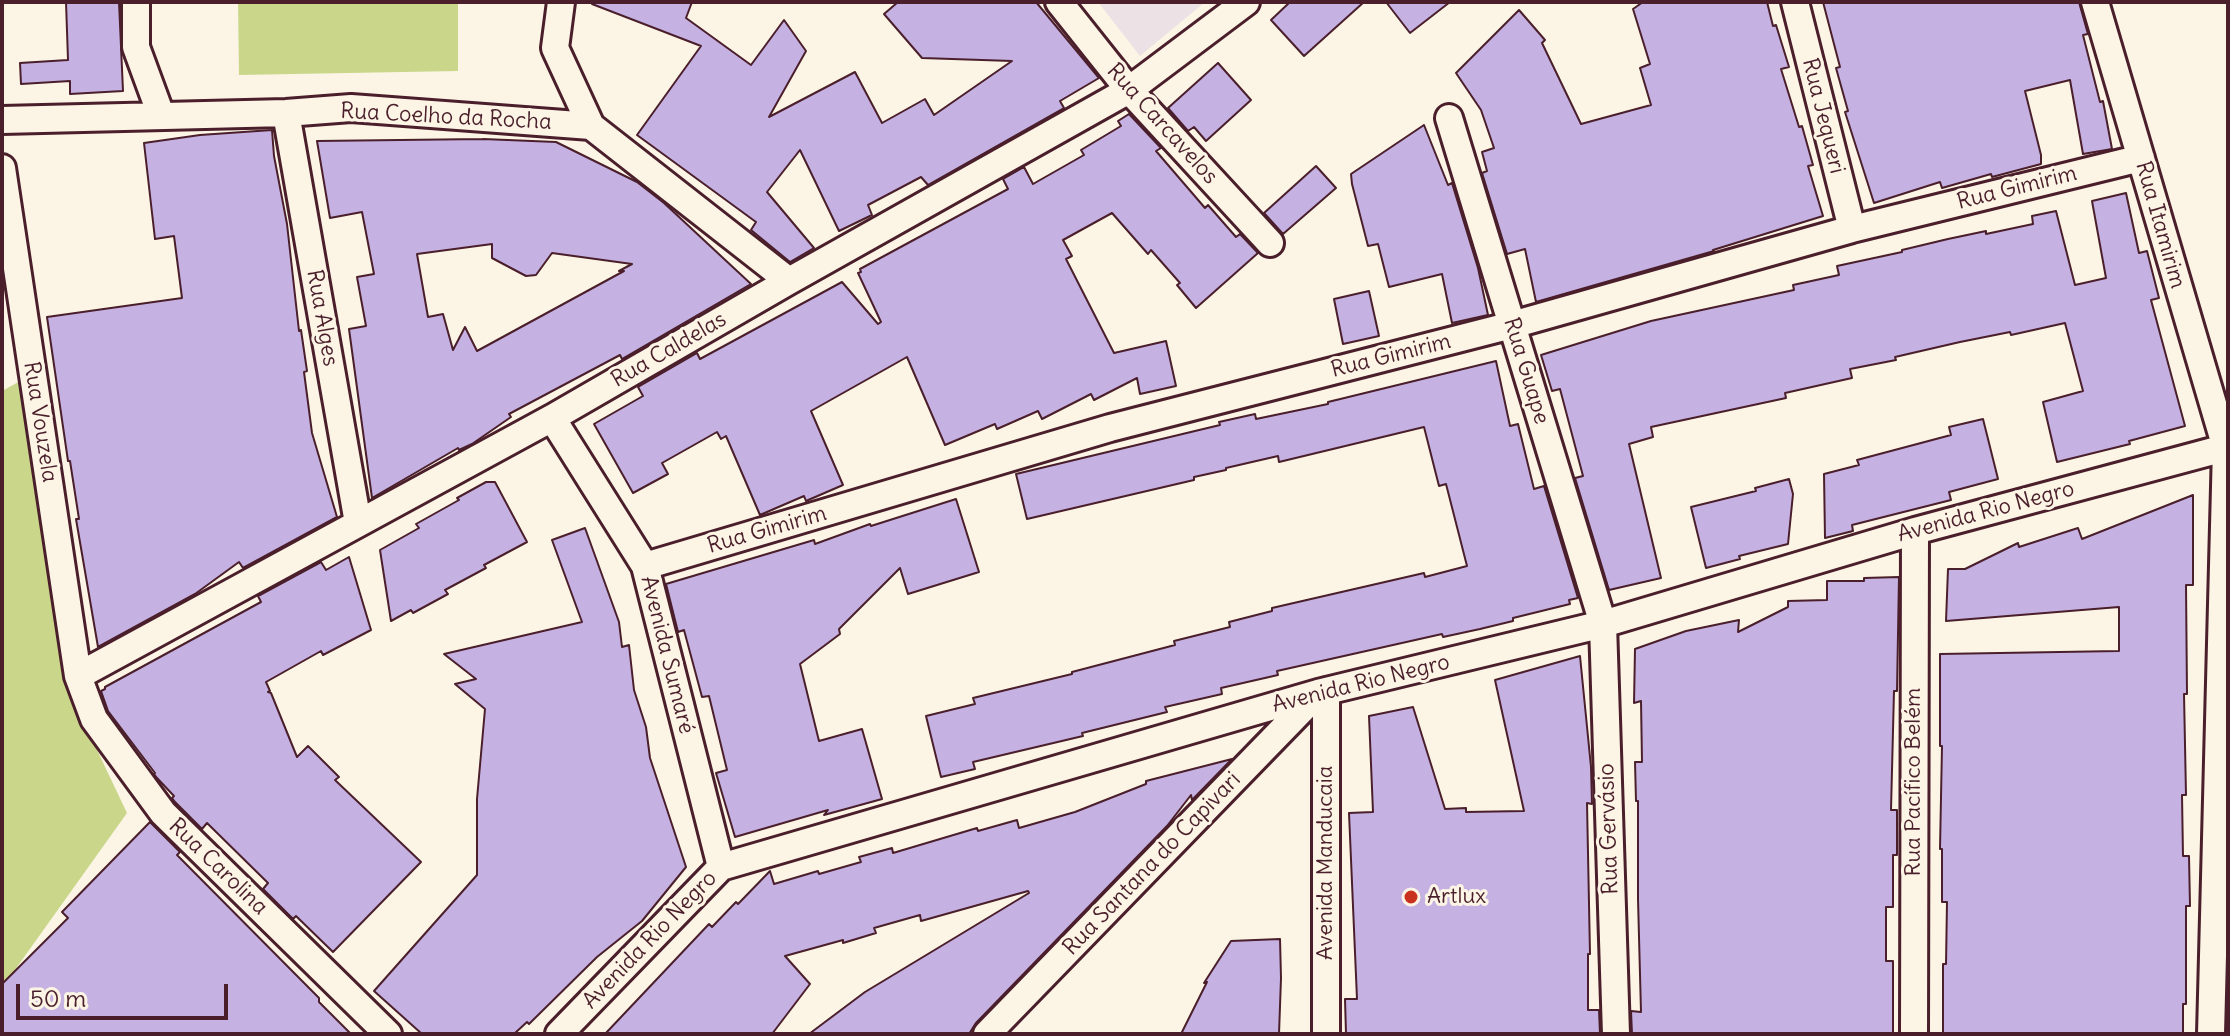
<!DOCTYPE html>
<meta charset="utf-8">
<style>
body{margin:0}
#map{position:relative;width:2230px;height:1036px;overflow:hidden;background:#fcf5e5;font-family:Delius,sans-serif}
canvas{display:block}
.frame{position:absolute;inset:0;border:4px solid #4a1f2b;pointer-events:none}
.scale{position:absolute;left:16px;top:984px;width:212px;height:36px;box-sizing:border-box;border:4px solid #4a1f2b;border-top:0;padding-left:10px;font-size:24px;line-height:28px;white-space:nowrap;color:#4a1f2b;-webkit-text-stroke:6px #fcf5e5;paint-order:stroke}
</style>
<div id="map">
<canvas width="2230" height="1036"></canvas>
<div class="frame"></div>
<div class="scale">50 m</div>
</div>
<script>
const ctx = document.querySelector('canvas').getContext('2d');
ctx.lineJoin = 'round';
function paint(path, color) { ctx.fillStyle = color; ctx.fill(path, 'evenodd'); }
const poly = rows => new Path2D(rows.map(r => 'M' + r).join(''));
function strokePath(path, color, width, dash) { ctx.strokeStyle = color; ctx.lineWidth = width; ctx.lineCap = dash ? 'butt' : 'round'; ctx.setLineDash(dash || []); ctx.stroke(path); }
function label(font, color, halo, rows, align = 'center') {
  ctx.font = font + ' Delius,sans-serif'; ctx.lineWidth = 6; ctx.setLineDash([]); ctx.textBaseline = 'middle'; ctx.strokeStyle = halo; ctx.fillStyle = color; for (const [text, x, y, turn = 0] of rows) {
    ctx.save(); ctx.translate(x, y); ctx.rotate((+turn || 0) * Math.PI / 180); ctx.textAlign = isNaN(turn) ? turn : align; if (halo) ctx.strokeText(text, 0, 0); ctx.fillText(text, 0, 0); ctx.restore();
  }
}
paint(poly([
 [1098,2,1205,2,1140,56]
]), '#ece1e4');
paint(poly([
 [238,2,458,2,458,71,239,75],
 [22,380,56,621,89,733,127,813,2,988,2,391]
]), '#cad78b');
const building = poly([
 [66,2,119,2,123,91,70,94,70,81,21,84,20,63,68,60,66,2],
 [592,2,692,2,686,18,751,65,784,20,806,51,769,117,855,72,882,123,925,99,934,115,1012,61,922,58,884,14,898,2,1036,2,1099,78,1060,101,1064,108,928,185,921,177,868,205,872,215,839,231,800,150,767,192,814,248,790,262,751,230,756,222,637,135,701,46,592,4,592,2],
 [1290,2,1364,2,1304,56,1271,20,1290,2],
 [1386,2,1450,2,1410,33,1386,2],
 [1643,2,1767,2,1773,26,1776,25,1789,67,1781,69,1799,127,1802,126,1813,165,1808,166,1823,216,1713,250,1714,251,1536,302,1525,249,1507,254,1482,173,1487,171,1482,152,1494,148,1481,110,1456,73,1519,10,1545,40,1542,43,1581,124,1651,105,1640,68,1650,64,1633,9,1643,2],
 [1823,2,2079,2,2088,34,2083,35,2100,102,2103,101,2112,149,2083,154,2070,80,2025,91,2041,155,2041,164,1992,177,1991,174,1942,188,1940,182,1874,203,1845,112,1848,111,1836,68,1840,67,1823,2],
 [1218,63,1251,100,1206,141,1194,127,1188,131,1168,108,1218,63],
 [1129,114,1161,148,1156,151,1205,208,1208,205,1236,237,1240,234,1258,253,1196,308,1177,285,1180,283,1151,250,1148,254,1112,213,1063,240,1072,256,1066,259,1114,353,1166,341,1176,386,1140,394,1137,378,1094,400,1091,394,1042,419,1038,411,997,429,995,424,945,445,907,357,811,411,843,485,806,501,804,496,760,515,726,436,721,439,717,432,662,463,668,474,633,493,594,424,643,396,638,387,697,353,700,359,842,282,878,324,881,322,858,273,861,272,860,269,1008,189,1003,179,1024,167,1033,184,1084,155,1081,150,1121,126,1118,121,1129,114],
 [1424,125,1448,185,1452,183,1478,268,1488,315,1452,323,1442,274,1389,287,1378,244,1368,246,1352,184,1351,174,1424,125],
 [272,130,274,156,287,224,299,331,301,330,307,371,304,372,312,433,337,517,243,568,239,562,195,594,98,647,76,519,79,519,70,461,68,461,47,317,182,298,174,236,155,239,144,143,200,135,272,130],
 [483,139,556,142,637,182,664,203,751,284,622,359,620,355,509,414,511,417,472,444,459,450,458,448,372,498,349,329,366,326,357,277,374,274,362,212,330,218,317,141,483,139],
 [492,244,492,258,526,276,536,275,552,253,632,264,619,271,624,271,477,351,465,327,453,350,443,314,428,317,417,254,492,244],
 [1316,166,1336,188,1283,234,1264,213,1316,166],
 [2126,193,2139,253,2147,251,2159,298,2151,300,2185,426,2129,441,2130,444,2057,462,2043,402,2083,391,2065,323,2011,335,2010,332,1960,342,1895,357,1896,360,1850,369,1852,378,1785,393,1786,398,1651,427,1653,437,1629,444,1661,578,1609,590,1575,478,1583,476,1560,389,1552,391,1541,355,1651,321,1794,290,1793,285,1839,275,1837,266,1902,252,1902,250,1948,239,1986,231,1986,234,2033,224,2032,216,2056,211,2075,285,2106,278,2092,201,2126,193],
 [1369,291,1379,336,1343,344,1334,299,1369,291],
 [1496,361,1510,426,1518,424,1534,489,1544,486,1578,598,1569,600,1570,604,1513,618,1513,621,1480,629,1443,637,1442,634,1277,671,1278,675,1221,688,1222,694,1165,707,1167,712,1082,733,1083,736,973,762,975,769,941,777,926,716,975,704,973,698,1072,674,1072,672,1175,645,1174,641,1230,627,1229,622,1272,611,1272,608,1424,573,1425,577,1467,566,1446,484,1439,486,1424,427,1279,462,1278,456,1226,468,1226,470,1194,477,1194,480,1027,519,1016,474,1220,425,1219,422,1255,414,1256,419,1328,404,1328,402,1496,361],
 [1983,419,1998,479,1949,492,1951,500,1852,525,1853,531,1825,538,1824,474,1859,465,1857,460,1951,435,1949,427,1983,419],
 [1789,479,1793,494,1788,544,1739,556,1740,559,1706,568,1691,507,1756,491,1755,488,1789,479],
 [486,482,495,482,527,542,484,565,486,568,445,590,448,594,413,613,411,610,391,621,380,550,419,528,416,524,459,500,457,498,486,482],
 [2193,495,2193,585,2186,585,2187,694,2184,694,2186,795,2182,795,2183,856,2189,856,2190,906,2186,906,2186,1004,2183,1004,2183,1034,1943,1034,1943,964,1946,964,1947,902,1942,902,1942,849,1940,849,1942,746,1940,746,1940,654,2119,651,2119,607,1946,621,1948,569,1965,569,2018,543,2019,547,2078,528,2082,539,2193,495],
 [956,499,979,572,908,594,900,568,839,629,840,634,800,664,819,741,862,729,882,799,824,815,828,810,735,837,716,773,727,770,709,696,702,697,684,630,678,632,666,584,814,540,815,544,870,524,871,526,956,499],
 [585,528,619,622,622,647,629,645,634,690,646,727,650,758,686,867,642,921,597,957,529,1024,527,1022,514,1034,422,1034,374,991,477,875,477,799,485,709,455,684,476,679,444,654,582,622,552,540,585,528],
 [349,557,371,630,323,655,321,651,266,682,270,691,268,692,271,693,297,757,308,746,339,777,335,780,421,862,333,952,296,916,293,919,263,889,268,883,207,823,202,829,175,802,172,798,174,796,157,778,154,774,155,773,108,711,101,691,105,689,105,687,261,602,258,596,321,562,326,570,349,557],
 [1899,577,1897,691,1894,691,1891,810,1897,810,1897,855,1893,855,1893,907,1886,907,1886,961,1893,961,1893,1034,1632,1034,1631,1011,1641,1012,1638,899,1638,801,1636,801,1635,762,1642,762,1641,701,1634,703,1635,649,1686,631,1739,620,1738,632,1788,607,1788,601,1827,600,1827,581,1864,581,1864,578,1899,577],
 [1580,656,1591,767,1592,804,1587,803,1590,954,1588,954,1588,1010,1599,1010,1600,1034,1346,1034,1345,999,1357,999,1349,813,1373,812,1369,716,1413,707,1445,809,1466,808,1466,812,1524,811,1495,680,1580,656],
 [1232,759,1192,800,1191,795,1167,826,976,1023,969,1034,809,1034,865,992,1029,893,1028,891,921,921,920,915,874,928,876,933,843,943,843,940,785,956,810,984,772,1034,605,1034,709,924,712,927,736,902,738,904,770,871,774,884,818,871,819,874,861,862,859,857,892,848,893,853,977,828,978,831,1017,820,1019,828,1075,812,1146,784,1146,781,1232,759],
 [150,822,180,852,177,855,319,998,319,1002,351,1034,2,1034,2,984,68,918,62,912,150,822],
 [1280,939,1281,978,1279,1034,1181,1034,1207,982,1204,983,1231,941,1280,939]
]);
paint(building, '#c5b2e3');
strokePath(building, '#4a1f2b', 2);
const minor = poly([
 [136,2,136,47,161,115],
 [561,2,555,48,591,126],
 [1059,2,1129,90,1270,243],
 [1795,2,1852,229],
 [2095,2,2226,448,2211,1034],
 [286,113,358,523],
 [1449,118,1603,624,1616,1034],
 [2,120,286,113,351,108,591,126,789,281],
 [2,168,78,676,94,719,163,813,388,1034],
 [552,418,645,566,721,867],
 [645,566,1110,428,1512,325,1852,229,2141,158],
 [78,676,552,418,789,281,1129,90,1246,2],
 [1326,691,1326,1034],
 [559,1034,721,867,1318,693,1603,624,1915,531,2228,447],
 [987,1034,1316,695],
 [1914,1034,1915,531]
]);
strokePath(minor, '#4a1f2b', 32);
strokePath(minor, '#fcf5e5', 26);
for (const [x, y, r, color] of [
 [1411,897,8,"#c8321e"]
]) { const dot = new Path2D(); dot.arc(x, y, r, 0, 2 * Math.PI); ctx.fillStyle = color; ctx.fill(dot); strokePath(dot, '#fcf5e5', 3); }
label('22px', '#4a1f2b', '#fcf5e5', [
 ["Rua Jequeri",1823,116,76],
 ["Rua Coelho da Rocha",446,117,3],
 ["Rua Carcavelos",1162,124,48],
 ["Rua Gimirim",2017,188,-14],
 ["Rua Itamirim",2160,225,74],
 ["Rua Alges",322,318,80],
 ["Rua Caldelas",669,350,-30],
 ["Rua Gimirim",1391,356,-14],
 ["Rua Guape",1526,371,73],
 ["Rua Vouzela",40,422,81],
 ["Avenida Rio Negro",1986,512,-15],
 ["Rua Gimirim",767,530,-16],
 ["Avenida Sumaré",667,655,76],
 ["Avenida Rio Negro",1361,684,-14],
 ["Rua Pacífico Belém",1914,782,-90],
 ["Rua Gervásio",1609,829,-92],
 ["Avenida Manducaia",1326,863,-90],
 ["Rua Santana do Capivari",1152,864,-46],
 ["Rua Carolina",218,867,44],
 ["Avenida Rio Negro",650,940,-46]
]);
label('22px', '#4a1f2b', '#fcf5e5', [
 ["Artlux",1427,897]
], 'left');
</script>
